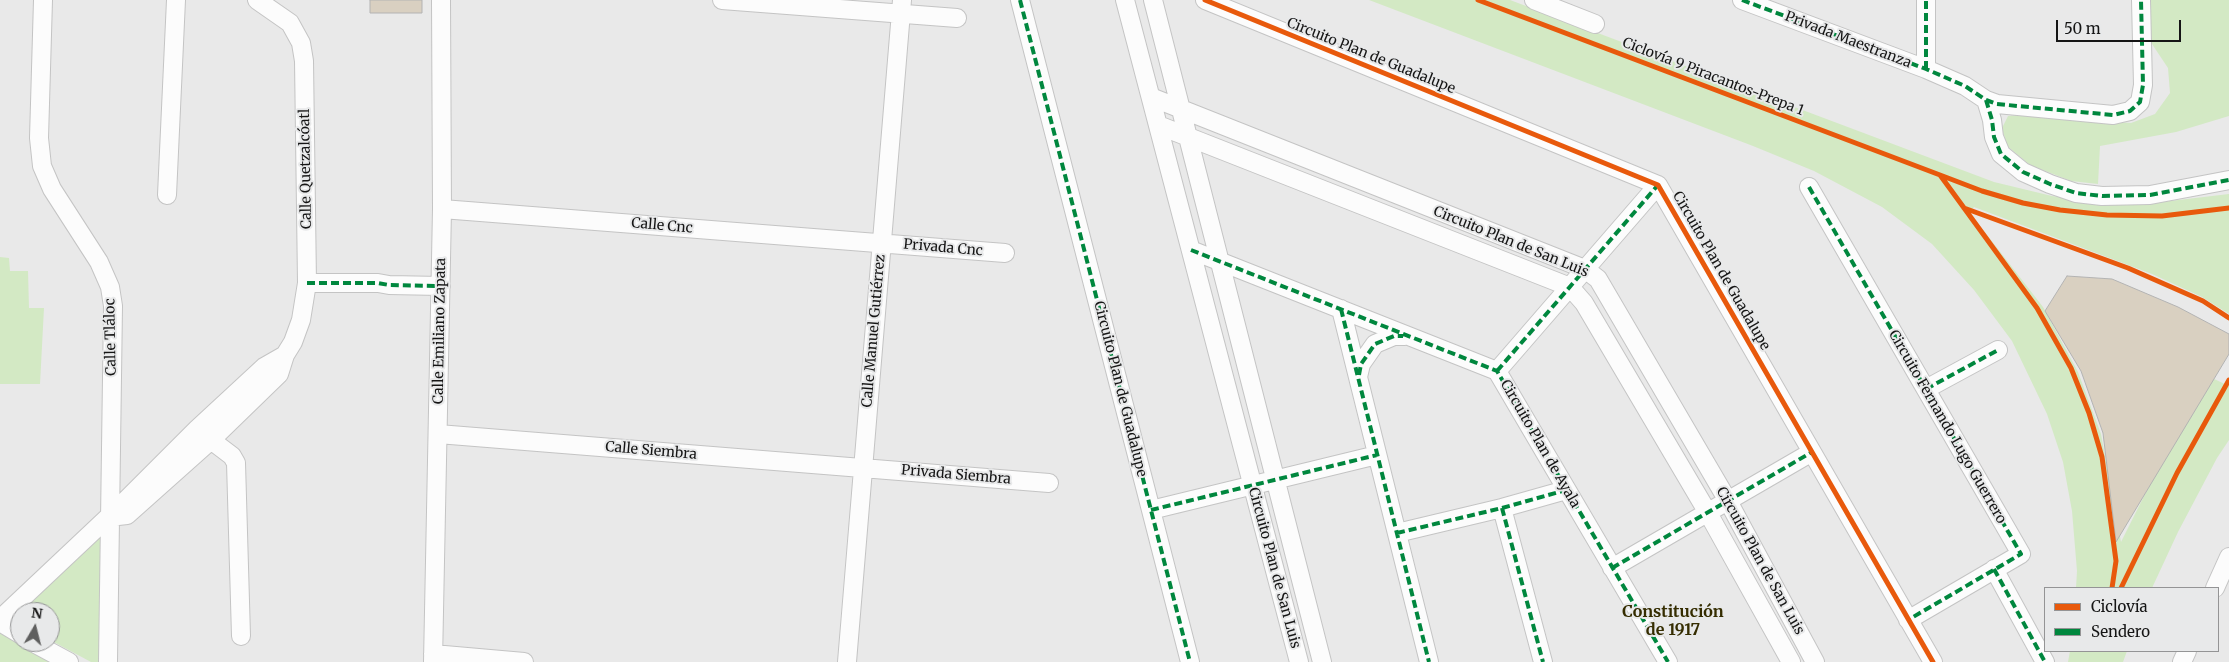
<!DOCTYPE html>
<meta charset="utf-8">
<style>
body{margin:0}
#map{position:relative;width:2229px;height:662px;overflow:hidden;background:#e9e9e9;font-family:Merriweather,serif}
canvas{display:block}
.legend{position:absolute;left:2044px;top:587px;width:175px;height:65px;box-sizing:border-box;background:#e8e9ea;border:1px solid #949495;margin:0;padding:6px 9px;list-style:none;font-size:15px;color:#151515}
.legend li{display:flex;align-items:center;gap:10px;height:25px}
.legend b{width:25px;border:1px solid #949495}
.north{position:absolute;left:10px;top:602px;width:50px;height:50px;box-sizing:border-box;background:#e8e9ea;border:1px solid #949495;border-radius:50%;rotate:8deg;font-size:14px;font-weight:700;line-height:20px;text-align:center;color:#151515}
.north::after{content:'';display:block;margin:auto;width:18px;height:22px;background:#5f5f5f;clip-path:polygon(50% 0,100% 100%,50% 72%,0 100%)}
.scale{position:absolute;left:2056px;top:20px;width:125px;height:22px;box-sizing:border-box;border:2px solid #151515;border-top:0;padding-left:6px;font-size:15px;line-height:18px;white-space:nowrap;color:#151515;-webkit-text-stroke:4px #e8e9ea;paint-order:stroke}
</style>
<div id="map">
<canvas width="2229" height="662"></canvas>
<ul class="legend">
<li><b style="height:6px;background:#e8590c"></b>Ciclovía</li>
<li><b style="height:6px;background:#00873e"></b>Sendero</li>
</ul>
<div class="north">N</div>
<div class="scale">50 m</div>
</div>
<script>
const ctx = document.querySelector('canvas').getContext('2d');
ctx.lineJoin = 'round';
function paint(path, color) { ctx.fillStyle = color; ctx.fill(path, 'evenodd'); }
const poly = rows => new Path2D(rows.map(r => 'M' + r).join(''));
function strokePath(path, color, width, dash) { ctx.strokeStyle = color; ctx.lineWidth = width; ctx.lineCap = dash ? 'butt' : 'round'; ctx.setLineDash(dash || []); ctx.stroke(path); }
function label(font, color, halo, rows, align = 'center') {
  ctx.font = font + ' Merriweather,serif'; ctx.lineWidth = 4; ctx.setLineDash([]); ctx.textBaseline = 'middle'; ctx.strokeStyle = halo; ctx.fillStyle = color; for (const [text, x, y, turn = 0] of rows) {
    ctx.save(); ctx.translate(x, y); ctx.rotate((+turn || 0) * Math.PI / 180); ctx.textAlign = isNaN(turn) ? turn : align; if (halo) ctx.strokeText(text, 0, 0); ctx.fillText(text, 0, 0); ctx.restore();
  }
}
paint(poly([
 [1369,0,1510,0,1994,182,2052,196,2093,201,2153,203,2229,194,2229,314,2202,297,2152,274,1974,207,1970,213,2043,307,2078,372,2101,434,2121,542,2160,464,2210,377,2229,386,2229,440,2217,458,2178,532,2152,588,2076,588,2077,571,2072,511,2063,462,2047,414,2012,341,1974,290,1932,244,1882,207,1814,171,1753,146],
 [2148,0,2229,0,2229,116,2176,132,2100,146,2098,184,2071,181,2030,165,2007,146,2002,128,2008,116,2021,115,2131,123,2155,114,2170,93,2168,68,2148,38],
 [0,257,9,258,10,271,28,271,29,308,44,308,40,384,0,384],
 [102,530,103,662,91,662,50,640,50,612,21,612],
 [0,631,47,661,50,662,0,662],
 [2070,651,2127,651,2123,662,2068,662]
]), '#d3e9c4');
const building = poly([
 [370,0,422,0,422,13,370,13,370,0],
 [2067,276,2112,279,2178,307,2229,334,2229,354,2116,542,2103,433,2081,371,2045,311,2067,276]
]);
paint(building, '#d9d0c1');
strokePath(building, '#b3b3b3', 1);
const minor = poly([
 [43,0,39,138,42,166,52,189,99,262,110,287,113,306,108,662],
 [722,0,957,18],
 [1020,0,1190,662],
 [1125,0,1299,662],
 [1153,0,1322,662],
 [1205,0,1658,185,1933,662],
 [1534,0,1595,24],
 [1742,0,1926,69,1965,86,1986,100,1997,104,2113,115,2130,111,2140,102,2143,85,2141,0],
 [1926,69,1926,0],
 [1151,97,1585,269,1598,279,1728,501,1815,662],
 [1986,100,1992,120,1994,137,2001,154,2023,172,2050,184,2076,193,2102,196,2150,195,2229,180],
 [1158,125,1570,287,1584,303,1708,513,1791,662],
 [1809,187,2021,554,1908,620],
 [167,195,176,0],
 [442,209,1005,253],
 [1191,250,1497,371,1668,662],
 [307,283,378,283,389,285,441,286],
 [1341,309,1429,662],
 [1497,371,1658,185],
 [1358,377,1361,364,1375,344,1394,336,1405,336],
 [1926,389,1998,350],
 [203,434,232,456,236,463,241,636],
 [438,434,1049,483],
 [1502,508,1543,662],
 [1151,510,1377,455],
 [109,517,127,515,210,441,279,374,285,355,293,342,301,320,307,283,304,61,301,43,290,23,257,0],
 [1397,533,1502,508,1566,490],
 [1612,568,1812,452],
 [1994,569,2045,662],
 [2215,588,2229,557],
 [0,619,121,505,197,429,264,367,285,355],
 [0,622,20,634],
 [32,642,69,662],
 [433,654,524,662],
 [433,662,442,209,441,0],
 [847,662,902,0],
 [2182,662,2187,651]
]);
strokePath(minor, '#c4c4c4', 20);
strokePath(minor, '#fcfcfc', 18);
strokePath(poly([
 [1020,0,1190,662],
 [1742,0,1926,69,1965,86,1986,100,1997,104,2113,115,2130,111,2140,102,2143,85,2141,0],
 [1926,69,1926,0],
 [1986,100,1992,120,1994,137,2001,154,2023,172,2050,184,2076,193,2102,196,2150,195,2229,180],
 [1809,187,2021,554,1908,620],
 [1191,250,1497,371,1668,662],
 [307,283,378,283,389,285,441,286],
 [1341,309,1429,662],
 [1497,371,1658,185],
 [1359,375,1361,364,1375,344,1394,336,1403,336],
 [1926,389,1998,350],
 [1502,508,1543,662],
 [1151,510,1377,455],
 [1397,533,1502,508,1566,490],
 [1612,568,1812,452],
 [1994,569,2045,662]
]), '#00873e', 4, [8, 4]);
strokePath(poly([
 [1205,0,1658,185,1933,662],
 [1478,0,1940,175,2037,308,2071,368,2089,413,2102,457,2116,561,2112,588],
 [1940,175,1982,191,2023,203,2060,210,2107,215,2162,216,2229,208],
 [1964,208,2128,268,2203,301,2229,318],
 [2121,588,2177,473,2229,380]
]), '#e8590c', 5);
label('14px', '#151515', '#e8e9ea', [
 ["Privada Maestranza",1848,40,21],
 ["Circuito Plan de Guadalupe",1371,56,22],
 ["Ciclovía 9 Piracantos-Prepa 1",1713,77,21],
 ["Calle Quetzalcóatl",306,169,-91],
 ["Calle Cnc",662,226,5],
 ["Circuito Plan de San Luis",1511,242,22],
 ["Privada Cnc",943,248,5],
 ["Circuito Plan de Guadalupe",1721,271,60],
 ["Calle Emiliano Zapata",440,331,-89],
 ["Calle Manuel Gutiérrez",874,331,-85],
 ["Calle Tláloc",111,337,-91],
 ["Circuito Plan de Guadalupe",1120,389,76],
 ["Circuito Fernando Lugo Guerrero",1947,427,60],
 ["Circuito Plan de Ayala",1540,444,60],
 ["Calle Siembra",651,451,5],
 ["Privada Siembra",956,475,5],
 ["Circuito Plan de San Luis",1760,561,61],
 ["Circuito Plan de San Luis",1274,568,75]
]);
label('bold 16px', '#352d01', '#e8e9ea', [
 ["Constitución",1673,612],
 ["de 1917",1673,630]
]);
</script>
